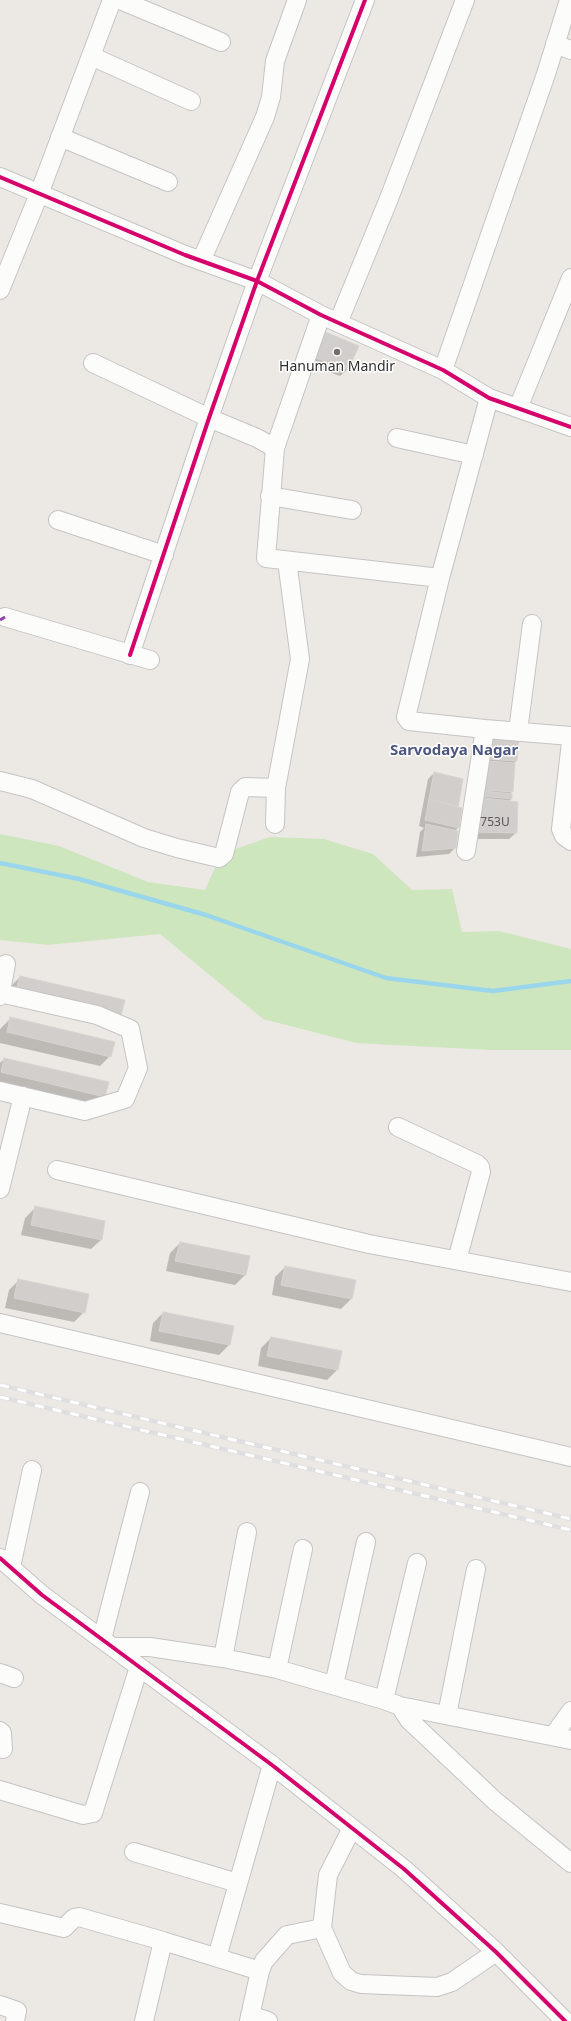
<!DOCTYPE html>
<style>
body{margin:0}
canvas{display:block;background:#ece8e4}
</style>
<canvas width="571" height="2021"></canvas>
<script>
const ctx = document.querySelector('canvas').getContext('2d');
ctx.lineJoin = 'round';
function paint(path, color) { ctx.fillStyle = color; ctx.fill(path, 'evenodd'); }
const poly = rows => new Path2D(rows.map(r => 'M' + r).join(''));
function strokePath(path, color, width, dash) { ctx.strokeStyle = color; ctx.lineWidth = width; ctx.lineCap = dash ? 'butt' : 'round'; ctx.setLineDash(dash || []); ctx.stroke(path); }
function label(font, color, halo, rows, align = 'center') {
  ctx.font = font + ' "Noto Sans",sans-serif'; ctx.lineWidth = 3; ctx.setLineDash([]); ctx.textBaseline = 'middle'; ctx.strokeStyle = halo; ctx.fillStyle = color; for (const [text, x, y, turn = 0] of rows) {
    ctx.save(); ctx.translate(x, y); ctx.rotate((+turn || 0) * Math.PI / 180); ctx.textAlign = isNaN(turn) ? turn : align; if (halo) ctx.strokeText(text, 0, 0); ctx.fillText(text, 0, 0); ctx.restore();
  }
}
paint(poly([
 [0,834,59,846,148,882,205,890,221,854,270,837,324,839,373,854,412,890,452,889,462,932,499,931,571,949,571,1050,490,1050,356,1043,263,1019,160,934,48,945,0,940]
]), '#cee6be');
paint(poly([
 [325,333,357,346,347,370,340,376,310,365,319,340],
 [482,743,516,761,513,764,512,792,509,794,511,799,508,802,516,833,509,839,466,839],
 [434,773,457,807,460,808,458,828,454,831,456,847,449,854,416,857,420,832,424,828,419,826,428,779],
 [20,977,120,1014,110,1024,10,987],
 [10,1019,110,1056,100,1066,0,1043,0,1029],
 [4,1059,104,1096,94,1106,0,1084,0,1063],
 [35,1208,101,1240,91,1249,21,1235,25,1218],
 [180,1243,245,1275,235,1285,166,1271,170,1253],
 [285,1267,355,1281,351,1299,341,1309,272,1295,275,1277],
 [19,1280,84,1312,74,1322,5,1308,9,1290],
 [163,1313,233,1327,229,1345,219,1355,150,1341,153,1323],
 [271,1338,337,1370,327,1380,258,1366,261,1348]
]), '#0003');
strokePath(poly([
 [0,863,79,879,206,915,386,978,493,991,571,981]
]), '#99d6ec', 4.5);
const building = poly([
 [325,332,359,346,348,370,316,358,325,332],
 [489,735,519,738,517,761,486,759,489,735],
 [486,761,515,763,513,792,484,790,486,761],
 [434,772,463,779,458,807,429,799,434,772],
 [483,791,512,794,512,799,483,796,483,791],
 [477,797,518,802,517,833,472,832,477,797],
 [429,799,462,808,459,828,425,820,429,799],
 [426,824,458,831,456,848,422,851,426,824],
 [20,976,125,1000,121,1015,16,990,20,976],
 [10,1017,115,1042,111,1057,7,1032,10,1017],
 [4,1058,109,1082,105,1097,1,1072,4,1058],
 [35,1206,105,1221,102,1240,31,1225,35,1206],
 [180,1242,250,1256,246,1275,175,1261,180,1242],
 [285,1266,356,1280,352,1299,281,1285,285,1266],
 [18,1279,89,1294,85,1313,14,1298,18,1279],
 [163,1312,234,1326,230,1345,159,1331,163,1312],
 [271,1337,342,1351,338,1370,267,1356,271,1337]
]);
paint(building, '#d1cecb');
strokePath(building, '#d7d4d0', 1);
const minor = poly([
 [120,0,221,42],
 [555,44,571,50],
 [91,56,191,101],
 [60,137,168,182],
 [0,177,185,255,257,281,321,315,443,370,489,398,571,427],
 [201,261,265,117,271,97,275,61,297,0],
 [0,290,39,194,112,0],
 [338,323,388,201,465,0],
 [93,363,209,418,257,438,275,448,266,558,440,578],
 [443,370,546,74,569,0],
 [518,408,571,278],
 [397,438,474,455],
 [275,448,321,315],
 [270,496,352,510],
 [58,520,164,555],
 [5,617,150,660],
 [130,655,209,418,257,281,365,0],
 [485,729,571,736],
 [518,731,532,624],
 [571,742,561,829,564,836,571,841],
 [0,781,32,789,144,838,177,848,219,858,224,854,240,792,245,787,276,788],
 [275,824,276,788,300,659,287,561],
 [466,851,485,729,409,721,406,717,440,578,489,398],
 [0,993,97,1015,130,1029,138,1068,125,1099,85,1111,0,1091],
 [0,996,6,964],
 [398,1127,477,1164,480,1167,481,1172,457,1260],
 [57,1170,369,1244,571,1282],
 [0,1189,23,1096],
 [0,1323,571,1457],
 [0,1558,42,1595,272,1765,404,1869,496,1952,565,2021],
 [11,1567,32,1470],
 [102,1639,140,1492],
 [114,1647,150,1647,223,1658,277,1669,384,1700,400,1706,571,1740],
 [223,1658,247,1532],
 [277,1669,303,1549],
 [0,1673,14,1678],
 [334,1685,366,1542],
 [384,1700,417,1563],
 [400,1706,409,1720,495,1801,571,1863],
 [447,1715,476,1569],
 [0,1731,2,1733,3,1749],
 [553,1736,571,1711],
 [0,1790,83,1815,93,1813,139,1667],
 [352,1828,328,1875,322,1928,342,1973,351,1981,361,1984,437,1987,452,1982,496,1952],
 [134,1852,238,1883],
 [0,1913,64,1928,74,1918,79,1917,163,1941,144,2021],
 [163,1941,260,1971],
 [217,1957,272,1765],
 [0,2005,17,2011,15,2021],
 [250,2015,268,2021],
 [249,2021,260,1971,264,1961,287,1935,322,1928]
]);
strokePath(minor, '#c5c4c5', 20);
strokePath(minor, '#fcfcfb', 18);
const rail = poly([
 [0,1385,571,1519],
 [0,1397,571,1530]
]);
strokePath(rail, '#dfdfe1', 4.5);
strokePath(rail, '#fff', 3, [9]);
strokePath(poly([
 [0,620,5,617]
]), '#8e44ad', 3, [6, 3]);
strokePath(poly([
 [0,177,185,255,257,281,321,315,443,370,489,398,571,427],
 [130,655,209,418,257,281,365,0],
 [0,1558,42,1595,272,1765,404,1869,496,1952,565,2021]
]), '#d6006c', 4);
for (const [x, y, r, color] of [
 [337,352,4,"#706f6e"]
]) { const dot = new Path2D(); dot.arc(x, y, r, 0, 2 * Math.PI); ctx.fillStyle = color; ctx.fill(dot); strokePath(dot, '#fff', 1.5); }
label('12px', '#585857', null, [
 ["753U",495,823]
]);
label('14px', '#2e2e2e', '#fff', [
 ["Hanuman Mandir",337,367]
]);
label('bold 15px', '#4d5680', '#fff', [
 ["Sarvodaya Nagar",454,751]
]);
</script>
